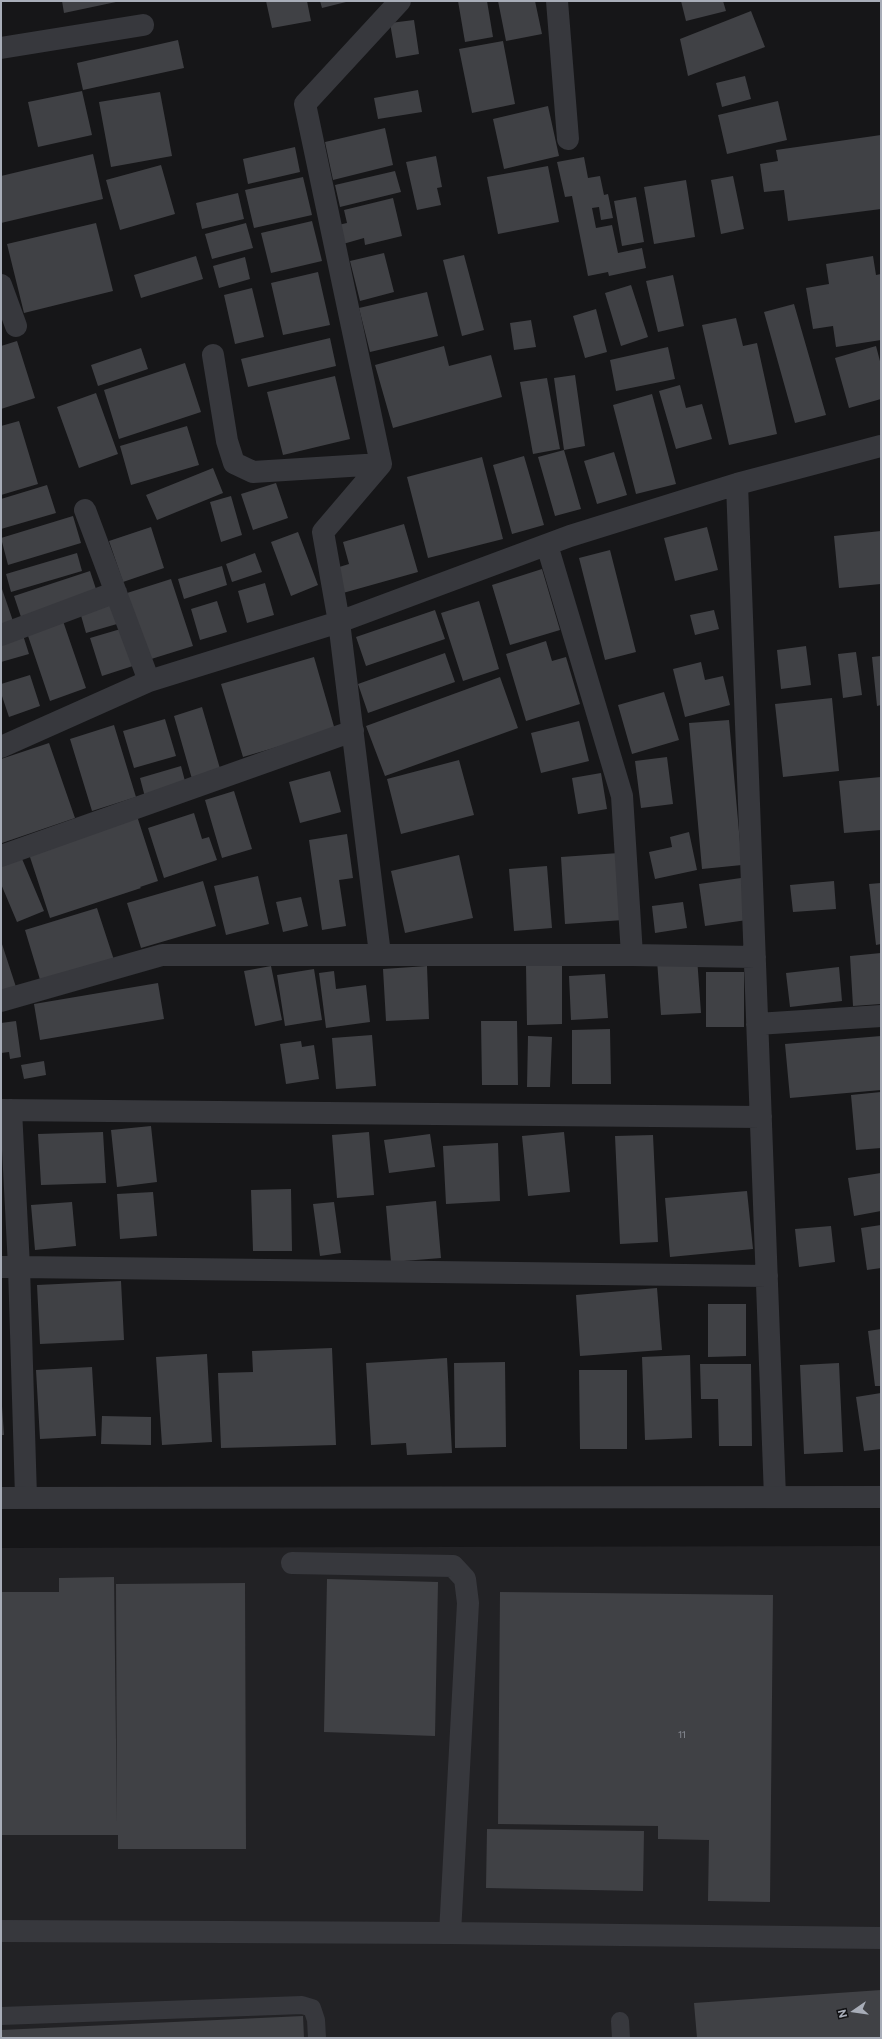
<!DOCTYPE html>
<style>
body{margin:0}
#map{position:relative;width:882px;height:2039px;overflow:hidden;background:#161618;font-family:Commissioner,sans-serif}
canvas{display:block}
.frame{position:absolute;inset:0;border:2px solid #a8adb8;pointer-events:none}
.north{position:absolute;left:834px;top:1991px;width:40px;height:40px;-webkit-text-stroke:3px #111113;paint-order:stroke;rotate:257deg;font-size:11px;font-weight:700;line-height:16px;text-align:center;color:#a8adb8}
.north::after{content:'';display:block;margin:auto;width:14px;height:18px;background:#a8adb8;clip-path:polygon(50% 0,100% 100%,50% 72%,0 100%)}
</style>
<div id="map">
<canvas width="882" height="2039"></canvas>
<div class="frame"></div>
<div class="north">N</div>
</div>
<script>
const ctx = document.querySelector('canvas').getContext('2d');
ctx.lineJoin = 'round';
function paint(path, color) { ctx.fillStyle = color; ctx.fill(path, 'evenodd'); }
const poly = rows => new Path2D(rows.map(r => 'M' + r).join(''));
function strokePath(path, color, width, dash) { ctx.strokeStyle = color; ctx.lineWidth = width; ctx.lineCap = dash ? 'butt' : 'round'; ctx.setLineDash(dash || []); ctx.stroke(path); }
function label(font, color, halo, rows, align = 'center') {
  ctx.font = font + ' Commissioner,sans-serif'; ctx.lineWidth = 3.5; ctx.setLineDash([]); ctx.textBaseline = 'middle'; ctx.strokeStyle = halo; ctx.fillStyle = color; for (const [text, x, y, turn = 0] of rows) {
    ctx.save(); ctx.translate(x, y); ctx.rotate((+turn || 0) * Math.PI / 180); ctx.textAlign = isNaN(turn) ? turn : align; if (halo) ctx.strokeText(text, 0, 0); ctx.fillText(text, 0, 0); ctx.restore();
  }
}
paint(poly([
 [881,1546,881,2038,1,2038,1,1548]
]), '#222225');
paint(poly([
 [62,1,116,1,116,2,64,13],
 [266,1,307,1,311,21,272,28],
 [320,1,346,1,346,2,322,8],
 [458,1,487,1,493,37,465,42],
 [498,1,535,1,542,34,506,41],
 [681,1,723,1,726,11,686,21],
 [751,11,765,47,688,76,680,39],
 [414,20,419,54,396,58,390,23],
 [178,40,184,68,83,90,77,63],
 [503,41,515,104,472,113,459,49],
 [745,76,751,99,722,107,716,83],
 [418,90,422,112,378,119,374,98],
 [82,91,92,135,38,147,28,102],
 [160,92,172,156,111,167,99,102],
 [778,101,787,140,727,154,718,115],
 [548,106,559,156,504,169,493,119],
 [385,128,393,165,333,180,325,142],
 [881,135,881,209,788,221,784,190,764,192,760,164,778,161,776,150],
 [295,147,300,172,248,184,243,159],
 [93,154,103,199,1,223,1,176],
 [436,156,442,187,437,188,441,205,417,210,406,162],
 [584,157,588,178,600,176,604,195,608,194,613,218,601,220,599,207,592,208,596,228,612,225,618,253,642,248,646,268,609,276,608,272,588,276,572,196,565,197,557,162],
 [161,165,175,214,120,230,106,180],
 [548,166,559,222,498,234,487,177],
 [395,171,401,192,340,207,335,185],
 [733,176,744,229,721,234,711,180],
 [303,177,312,215,254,228,245,190],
 [686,180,695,237,654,244,644,187],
 [238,193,244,219,202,229,196,203],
 [636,197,644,242,622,246,614,201],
 [393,198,402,236,365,245,364,238,343,244,338,225,347,223,344,210],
 [312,221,322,261,271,273,261,233],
 [96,223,113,291,24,313,7,244],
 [246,223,253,248,212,259,205,234],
 [384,253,394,292,360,301,350,261],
 [464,255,484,330,462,336,443,260],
 [196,256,203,279,141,298,134,275],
 [873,256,876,275,881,274,881,340,836,347,833,326,813,329,806,288,829,284,826,264],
 [245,257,250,279,219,288,213,266],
 [318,272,330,325,283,335,271,283],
 [673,275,684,326,658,332,646,281],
 [631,285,648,337,621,346,605,293],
 [252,288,264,337,235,344,224,295],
 [427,292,438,336,370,352,359,308],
 [794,304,826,415,795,423,764,312],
 [596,309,607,352,585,358,573,316],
 [736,318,743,346,757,343,777,434,729,445,702,325],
 [531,320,536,347,514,350,510,323],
 [330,338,336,366,248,387,241,359],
 [17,341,35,398,1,409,1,346],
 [444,346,449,366,491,355,502,397,393,428,375,365],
 [876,346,881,365,881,399,849,408,835,358],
 [668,347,675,379,616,391,610,360],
 [141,348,148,369,98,386,91,365],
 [185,363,201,412,119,439,104,390],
 [575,375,585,446,564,450,554,378],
 [335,376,350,439,283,455,267,392],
 [547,378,560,449,533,454,520,382],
 [680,385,686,408,702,404,712,439,676,449,659,391],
 [96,393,118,454,79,468,57,407],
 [652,394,676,484,636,494,613,405],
 [19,421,38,484,1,495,1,426],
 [187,426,199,465,131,485,120,446],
 [564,450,581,509,555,516,538,457],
 [614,452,627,495,597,504,584,461],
 [524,456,544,525,512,534,493,465],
 [482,457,503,539,428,558,407,477],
 [213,468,223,493,157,520,146,495],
 [276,483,288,518,253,530,241,494],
 [47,485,56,513,1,529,1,499],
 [231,496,242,535,221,542,210,502],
 [73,516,81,543,8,565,1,538],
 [404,524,418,572,343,593,336,568,349,564,343,542],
 [151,527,164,568,123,582,109,541],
 [707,527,718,570,675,581,664,538],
 [881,531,881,584,839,588,834,536],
 [298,532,318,585,291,596,271,542],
 [610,550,636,652,605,660,579,558],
 [77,553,82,571,11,592,6,574],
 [255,553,262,572,232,582,226,564],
 [222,566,227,585,184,599,178,579],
 [542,569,560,630,510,645,492,585],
 [90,571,98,595,22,620,14,596],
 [171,579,193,646,148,660,127,593],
 [265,583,274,615,247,623,238,591],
 [1,586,14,624,1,628],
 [217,601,227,632,200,640,191,609],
 [479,601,499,669,463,681,441,613],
 [111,603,117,624,86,633,80,612],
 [435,610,445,639,366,666,356,637],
 [714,610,719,629,695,635,690,615],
 [63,621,86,688,50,701,27,633],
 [124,628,136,665,102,676,90,638],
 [23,635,29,654,1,662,1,641],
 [546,641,552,661,566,657,580,704,526,721,506,654],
 [806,646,811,685,781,689,777,650],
 [856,652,862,695,843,698,838,654],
 [445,653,455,682,368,713,358,684],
 [881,656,881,705,877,706,872,657],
 [314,657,335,730,243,757,221,684],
 [701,662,705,680,723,676,730,705,685,717,673,669],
 [30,675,40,706,9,717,1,693,1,684],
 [500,677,518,728,385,776,366,726],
 [664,692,679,740,632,754,618,705],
 [832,698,839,771,783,777,775,704],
 [202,707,221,772,192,779,174,716],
 [165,719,176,756,134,768,123,731],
 [729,720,742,865,702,869,689,723],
 [579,721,589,761,541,773,531,733],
 [114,725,136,797,92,811,70,739],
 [49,743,75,818,2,843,1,759],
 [667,757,673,804,641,808,635,761],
 [459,760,474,815,401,834,387,779],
 [181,766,186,785,145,797,140,778],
 [330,771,341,812,300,823,289,782],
 [601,773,607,809,578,814,572,778],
 [881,777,881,830,844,833,839,781],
 [234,791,252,849,222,858,205,800],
 [194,813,202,839,209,837,217,860,164,878,148,828],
 [137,816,158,881,140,887,141,888,50,918,28,851],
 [689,832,697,870,655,879,649,852,672,847,670,837],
 [347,834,353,878,339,880,346,926,322,930,309,840],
 [619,853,624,920,565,924,561,857],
 [20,854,44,911,17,922,1,884,1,862],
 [459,855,473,918,405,933,391,871],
 [547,866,552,928,514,931,509,869],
 [258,876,269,924,226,935,214,886],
 [741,878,747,920,705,926,699,884],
 [203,881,216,926,141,948,127,903],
 [834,881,836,909,793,912,790,885],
 [881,883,881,944,876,945,869,884],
 [301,897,308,926,283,932,276,902],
 [683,902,687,928,655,933,652,906],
 [97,908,114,960,41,983,25,930],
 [1,941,16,987,1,991],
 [881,953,881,1004,853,1006,850,956],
 [697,957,701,1013,661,1015,657,960],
 [526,965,562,965,562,1024,527,1025],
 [271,966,282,1020,255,1026,244,971],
 [427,966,429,1019,386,1021,383,969],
 [839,967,842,1001,790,1007,786,973],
 [314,969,322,1020,285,1026,277,975],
 [334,971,336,989,366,985,370,1022,326,1028,319,973],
 [706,972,744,972,744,1027,706,1027],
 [605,974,608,1018,571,1020,569,976],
 [158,983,164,1019,40,1040,34,1004],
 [16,1021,21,1057,10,1059,9,1052,1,1053,1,1023],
 [481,1021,517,1021,518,1085,482,1085],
 [610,1029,611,1084,572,1084,572,1030],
 [372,1035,376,1086,336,1089,332,1038],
 [528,1036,552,1037,550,1087,527,1087],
 [881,1036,881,1090,790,1098,785,1044],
 [301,1041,302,1047,314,1045,319,1079,286,1084,280,1044],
 [44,1061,46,1075,24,1079,21,1065],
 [881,1092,881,1148,856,1150,851,1095],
 [151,1126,157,1182,117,1187,111,1130],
 [103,1132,106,1183,41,1185,38,1134],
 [369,1132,374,1195,337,1198,332,1135],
 [564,1132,570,1192,528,1196,522,1136],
 [430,1134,435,1167,389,1173,384,1140],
 [653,1135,658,1242,620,1244,615,1136],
 [498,1143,500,1201,446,1204,443,1146],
 [881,1173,881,1211,854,1216,848,1178],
 [291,1189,292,1251,253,1251,251,1190],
 [747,1191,753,1249,670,1257,665,1198],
 [153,1192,157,1236,120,1239,117,1194],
 [436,1201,441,1258,391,1262,386,1206],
 [72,1202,76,1246,35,1250,31,1205],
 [334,1202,341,1253,320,1256,313,1204],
 [881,1225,881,1268,867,1270,861,1228],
 [831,1226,835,1262,799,1267,795,1229],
 [121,1281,124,1340,40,1344,37,1285],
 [657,1288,662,1350,580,1356,576,1295],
 [708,1304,746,1304,746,1356,708,1357],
 [881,1329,881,1386,875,1386,868,1331],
 [332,1348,336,1445,221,1448,218,1373,253,1372,252,1351],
 [207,1354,212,1442,162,1445,156,1357],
 [690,1355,692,1438,645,1440,642,1357],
 [447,1358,452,1453,407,1455,406,1443,371,1445,366,1363],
 [505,1362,506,1447,455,1448,454,1363],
 [839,1363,843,1452,804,1454,800,1365],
 [700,1364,751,1364,752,1446,719,1446,718,1399,701,1399],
 [92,1367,96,1436,40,1439,36,1370],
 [579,1370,627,1370,627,1449,580,1449],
 [1,1392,4,1435,1,1435],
 [881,1393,881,1449,864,1451,856,1397],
 [102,1416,151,1417,151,1445,101,1444],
 [114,1577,117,1823,116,1584,245,1583,246,1849,118,1849,118,1835,1,1835,1,1592,59,1592,59,1578],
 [327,1579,438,1582,435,1736,324,1732],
 [500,1592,773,1595,770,1902,708,1901,709,1840,658,1839,658,1826,498,1824],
 [487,1829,644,1831,643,1891,486,1888],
 [881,1990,881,2038,697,2038,694,2003],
 [303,2016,304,2038,1,2038,1,2030]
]), '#404145');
strokePath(poly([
 [1,2016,302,2005,312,2008,316,2020,317,2038],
 [620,2021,621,2038]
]), '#37383d', 18);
strokePath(poly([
 [557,1,568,139],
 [1,48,143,25],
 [1,285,16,326],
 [213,355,227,441,234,463,253,472,381,464],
 [737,484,775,1497],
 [85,510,149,681],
 [547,545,622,796,632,955],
 [1,635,116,592],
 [1,747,149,681,339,622,570,536,737,484,881,446],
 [1,856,353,731],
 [380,954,339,622,323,532,381,464,305,104,400,1],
 [1,1001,162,955,632,955,755,957],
 [757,1024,881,1016],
 [1,1110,761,1117],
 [1,1267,19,1267,11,1110],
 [26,1497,19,1267,767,1276],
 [292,1563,453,1566,465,1579,468,1603,450,1933],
 [1,1931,450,1933,881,1938]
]), '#37383d', 22);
strokePath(poly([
 [1,1498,881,1497]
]), '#37383d', 22);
label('9px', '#8e929b', null, [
 ["11",682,1735]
]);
</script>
